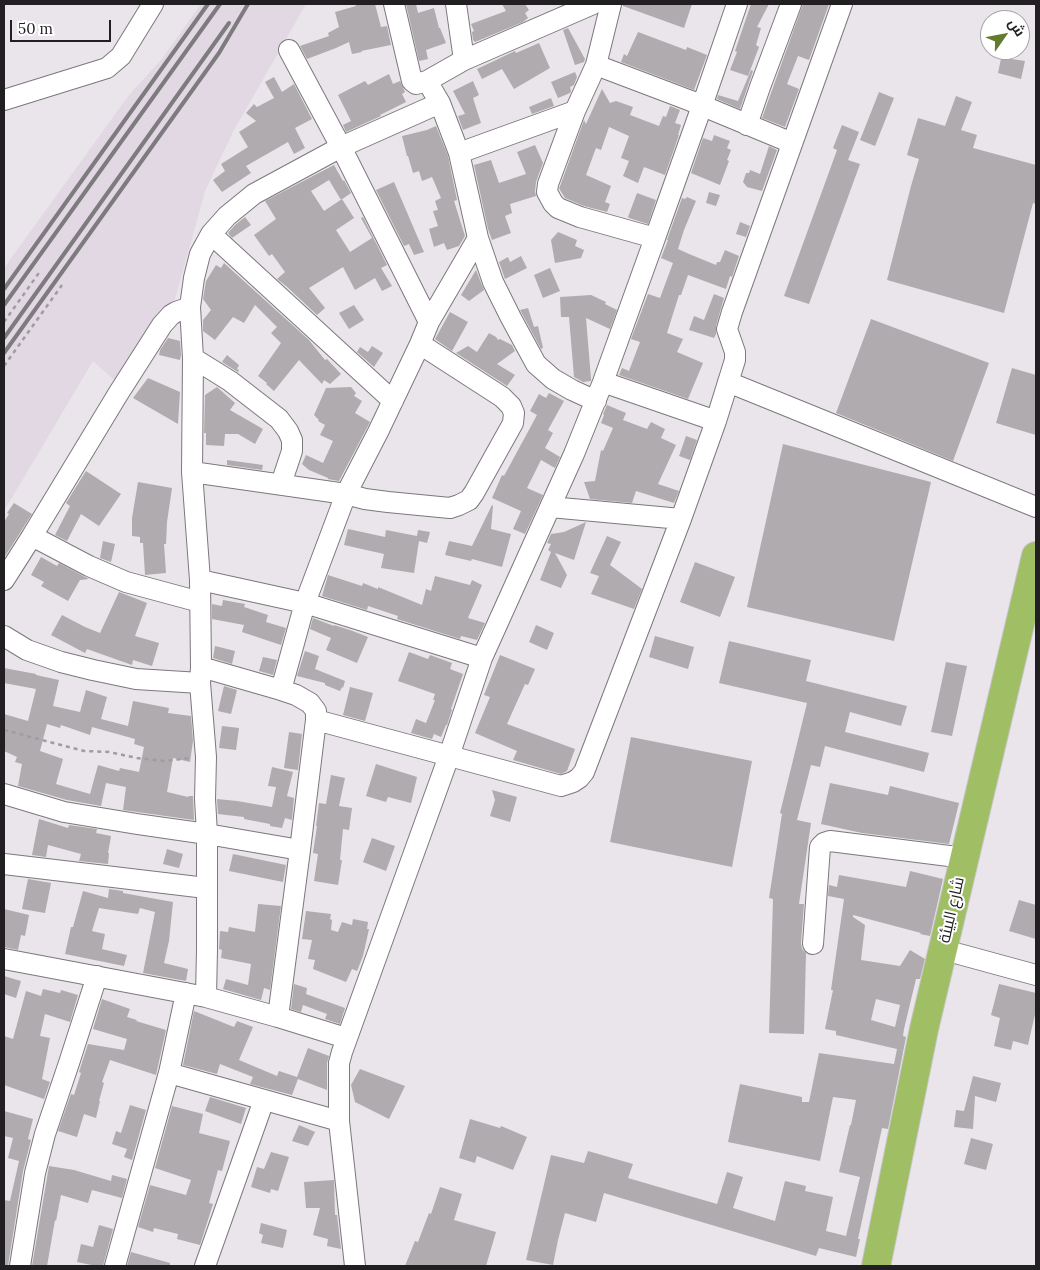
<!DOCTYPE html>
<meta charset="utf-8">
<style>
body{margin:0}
#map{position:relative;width:1040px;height:1270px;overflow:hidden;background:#e9e5ea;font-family:Lora,Cairo,serif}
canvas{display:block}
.frame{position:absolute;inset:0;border:5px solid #211f21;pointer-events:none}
.north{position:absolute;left:980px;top:10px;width:50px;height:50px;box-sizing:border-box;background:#fff;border:1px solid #a6a5a6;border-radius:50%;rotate:57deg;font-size:14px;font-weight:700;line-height:20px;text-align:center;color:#211f21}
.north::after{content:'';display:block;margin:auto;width:18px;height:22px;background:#647b2e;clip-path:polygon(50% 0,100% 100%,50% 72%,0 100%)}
.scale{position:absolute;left:10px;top:20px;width:101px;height:22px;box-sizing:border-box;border:2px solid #211f21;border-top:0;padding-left:6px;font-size:15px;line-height:18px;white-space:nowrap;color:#211f21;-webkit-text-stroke:4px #fff;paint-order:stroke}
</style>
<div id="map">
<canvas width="1040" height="1270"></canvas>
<div class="frame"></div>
<div class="north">ش</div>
<div class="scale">50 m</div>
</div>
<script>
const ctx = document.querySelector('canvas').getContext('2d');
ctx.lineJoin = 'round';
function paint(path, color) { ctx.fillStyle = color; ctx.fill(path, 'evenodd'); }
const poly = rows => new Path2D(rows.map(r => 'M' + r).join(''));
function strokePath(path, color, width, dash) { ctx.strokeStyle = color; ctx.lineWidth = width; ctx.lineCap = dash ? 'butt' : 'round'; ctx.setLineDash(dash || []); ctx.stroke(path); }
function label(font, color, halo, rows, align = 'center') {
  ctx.font = font + ' Lora,Cairo,serif'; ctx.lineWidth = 4; ctx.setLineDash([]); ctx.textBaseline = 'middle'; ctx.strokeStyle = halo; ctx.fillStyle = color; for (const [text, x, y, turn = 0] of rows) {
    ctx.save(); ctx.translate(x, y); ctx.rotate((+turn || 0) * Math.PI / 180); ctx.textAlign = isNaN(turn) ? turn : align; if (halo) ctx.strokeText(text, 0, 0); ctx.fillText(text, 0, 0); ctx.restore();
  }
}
paint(poly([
 [201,4,306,4,233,132,205,191,174,303,122,387,93,361,4,511,4,268,129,95,161,60]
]), '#e1d8e3');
paint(poly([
 [355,4,375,4,381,27,387,26,391,45,361,51,362,52,352,54,349,42,336,48,307,59,300,46,329,36,328,33,339,27,335,12,356,6],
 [406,4,416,4,418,13,434,8,439,28,440,28,446,43,426,50,428,59,419,61],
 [502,4,525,4,529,10,525,13,528,18,523,22,475,42,473,40,472,32,474,31,471,24,506,11],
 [623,4,692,4,684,28,623,6],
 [751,4,769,4,757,27,761,28,756,45,759,47,748,76,730,70,737,52,735,51],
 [803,4,829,4,809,60,798,56,787,84,799,89,785,127,762,118],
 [568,28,585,59,584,62,575,65,563,30],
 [638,32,686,50,687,47,707,55,694,90,621,62,624,54,627,56],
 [539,43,550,68,514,89,502,69,482,79,477,69,515,51,516,53],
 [1002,54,1013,57,1012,59,1025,61,1021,79,998,73],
 [751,70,753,71,740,109,717,99,718,95,738,101],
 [575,72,577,77,574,85,570,87,571,91,570,93,558,98,551,82],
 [389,74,393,84,400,81,405,92,402,94,406,102,380,115,381,116,346,132,343,125,351,121,338,95,365,81,368,85],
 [274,77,282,92,294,84,312,119,295,128,305,148,294,154,288,142,246,166,251,173,222,192,213,180,225,171,221,164,248,147,239,132,256,121,246,113,254,104,257,107,274,98,265,82],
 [473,81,479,95,473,98,481,123,463,130,458,116,465,114,453,91],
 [602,89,610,103,616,101,633,107,630,115,659,126,663,116,666,117,670,106,680,110,675,123,681,125,678,135,679,135,665,175,644,167,638,183,623,176,629,161,621,158,629,136,609,127,601,150,596,148,586,175,611,186,605,202,610,204,607,212,584,206,565,198,560,190,560,189,559,189,584,120,586,124],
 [879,92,894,98,875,146,860,140],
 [956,96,972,102,961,130,977,135,973,148,1036,165,1036,204,1033,203,1004,313,887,280,911,186,919,159,907,155,918,118,945,126],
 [551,98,554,106,532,114,529,107],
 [842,125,859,132,848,160,860,164,809,304,784,296,837,150,833,148],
 [436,126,448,156,457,200,454,201,465,236,459,246,447,250,444,243,434,247,429,229,438,226,433,211,438,210,435,201,441,198,432,177,422,181,419,171,413,173,408,156,407,156,402,136,427,130],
 [714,135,730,141,727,148,731,150,727,160,729,161,720,185,691,173,703,138,712,141],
 [535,145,543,163,536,182,535,191,536,196,510,204,512,213,505,216,511,233,492,240,488,229,474,165,491,160,499,183,526,174,517,152],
 [769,146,777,150,762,191,747,187,743,182,746,173,749,173,750,170,760,174],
 [334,165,343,181,344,180,351,193,341,200,329,180,311,191,324,211,342,199,354,218,336,230,350,252,372,238,361,218,363,217,387,265,381,268,392,286,382,291,375,278,355,290,343,267,309,288,325,308,317,315,286,286,277,279,285,272,272,254,269,256,254,235,276,219,265,201],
 [394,182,424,252,414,255,409,244,404,246,376,190],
 [709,192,720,195,716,206,706,203],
 [637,193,656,200,648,224,629,218,628,217],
 [687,197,696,201,684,230,678,249,689,254,716,265,717,262,720,262,725,250,739,256,732,277,730,276,726,289,688,275,681,295,679,295,667,333,683,339,677,352,703,363,688,399,619,375,622,368,629,371,640,342,631,339,648,294,660,298,673,263,661,258,668,240,667,240,682,198,685,199],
 [245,217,251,225,232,238,228,233,235,225],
 [740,222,750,226,746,237,736,234],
 [558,232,577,240,575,246,584,250,581,258,555,263,551,240],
 [521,256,527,268,505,279,499,262,508,257,510,262],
 [224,263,309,340,325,360,327,359,341,374,330,384,324,380,322,384,299,360,274,391,266,384,267,383,258,376,281,343,271,333,277,327,255,305,244,323,233,317,215,340,203,331,203,320,211,310,203,299,206,281,216,265,221,268],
 [550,268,560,291,543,298,534,275],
 [476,270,484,290,469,301,461,295],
 [714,294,724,298,716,326,716,334,714,338,689,330,694,316,704,320],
 [591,295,606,302,605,304,617,310,610,329,586,318,591,379,591,381,583,382,574,377,569,317,561,317,560,297],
 [354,305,364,320,349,329,339,313],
 [528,308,534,327,538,326,543,348,541,349,520,310],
 [450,312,468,322,452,351,435,339],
 [871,319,989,363,953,461,836,413],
 [489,333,496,337,498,340,500,339,512,345,515,351,497,364,515,375,507,386,456,353,468,346,477,352],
 [168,338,180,341,181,355,180,360,159,355,160,350],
 [372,346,383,353,374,367,357,352,360,347,368,352],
 [227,355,239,365,237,369,239,370,238,372,222,362],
 [1012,368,1036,375,1036,435,996,423],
 [148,378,180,392,178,424,133,398],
 [217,387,235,403,230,410,263,429,255,444,238,434,225,434,224,446,206,445,206,433,204,433,205,395],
 [351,387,356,393,354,396,362,401,355,413,370,422,339,481,328,479,328,478,309,470,302,464,306,455,323,463,333,441,320,435,325,425,318,421,319,420,314,415,326,388],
 [549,393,564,401,548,430,553,433,545,448,560,457,555,468,541,460,527,488,543,495,525,534,513,529,521,511,492,498,502,475,504,476,537,415,530,411,539,394,546,398],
 [607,405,626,413,623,420,647,429,651,422,665,429,661,438,676,445,658,484,679,491,674,503,636,491,632,503,590,499,584,482,595,481,601,450,603,451,613,428,601,423,604,415,603,414],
 [686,436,697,440,690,460,679,456],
 [783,444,931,482,894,641,747,607],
 [227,460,263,465,262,470,227,465],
 [86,471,121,494,99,526,81,514,67,541,55,535,70,506,66,503],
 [138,482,172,488,167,522,166,544,164,544,166,573,145,575,143,543,140,543,140,537,132,536,132,518],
 [14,503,32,514,4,558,4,522,9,514,7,513],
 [492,505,493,506,491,529,511,534,502,567,472,559,471,561,445,555,449,541,472,546],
 [586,522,574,560,555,553,567,575,561,588,540,580,551,552,548,550,551,544,547,543,551,534,564,532],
 [348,529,385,537,386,530,417,536,418,530,430,532,427,543,419,541,414,573,381,568,384,554,344,545],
 [607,536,621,542,610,565,642,589,634,609,591,594,599,576,590,573],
 [103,541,115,544,111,562,100,558],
 [41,557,57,566,59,563,89,579,80,580,68,601,41,586,44,582,31,575],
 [695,562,735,577,720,617,680,602],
 [328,575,362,586,363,583,378,589,378,587,422,605,426,589,431,591,435,576,470,585,472,580,482,585,468,618,485,623,477,640,461,636,460,639,397,619,398,616,368,606,367,610,322,596],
 [119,592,147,603,135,636,159,643,152,666,133,660,132,665,87,649,85,653,51,635,62,615,85,627,100,633],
 [223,600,245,604,244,607,268,615,266,622,286,628,281,645,242,632,244,625,212,619,212,604,222,606],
 [313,618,334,626,334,625,350,630,368,637,357,663,326,650,331,638,310,629],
 [536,625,554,633,547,650,529,642],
 [655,636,694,647,688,669,649,657],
 [729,641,811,660,806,681,907,706,901,726,850,712,845,732,929,753,924,772,825,746,820,767,811,765,797,820,811,823,799,904,804,904,801,943,802,949,806,953,804,1034,769,1033,773,899,769,898,782,814,780,813,807,703,719,683],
 [215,646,235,651,232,664,213,658],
 [305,651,319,656,315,669,345,681,343,688,342,687,340,691,325,685,325,683,297,676],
 [409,652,428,659,430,655,452,663,450,669,463,674,451,709,452,710,447,725,446,725,441,737,434,734,432,739,411,733,416,719,426,723,435,700,433,700,435,694,398,681],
 [500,655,535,669,528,685,525,684,507,724,575,749,567,771,561,774,513,760,517,751,475,733,490,697,484,695],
 [263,657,277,660,273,675,259,671],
 [946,662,967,666,952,736,931,732],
 [4,668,36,674,36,675,59,680,53,706,80,712,86,690,107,697,101,719,128,726,133,701,169,708,168,713,191,716,193,741,190,762,173,758,167,792,188,797,189,796,193,796,194,820,123,810,126,787,106,783,101,806,67,800,18,786,22,764,15,762,17,757,4,751,4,714,28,721,36,689,4,683],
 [47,724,60,728,61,725,90,735,92,727,135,739,134,744,144,747,139,772,120,768,119,771,98,765,90,794,56,784,63,759,40,751],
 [224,686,237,690,231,714,218,711],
 [350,687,373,693,365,721,343,715],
 [222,726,239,728,236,750,219,748],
 [289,732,302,734,298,770,284,768],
 [631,737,752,761,732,867,610,842],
 [376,764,417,777,411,803,388,797,386,802,366,796],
 [272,767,293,772,287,796,294,798,292,820,285,818,282,828,270,826,270,824,244,819,244,817,218,814,217,799,237,801,272,807,276,787,268,786],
 [331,775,345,778,339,806,352,808,349,830,343,829,340,860,342,860,338,885,314,881,318,854,313,853,317,826,316,826,319,803,326,804],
 [830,783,888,795,890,786,959,803,949,844,862,833,821,824],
 [492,790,517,797,510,822,490,816,495,800],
 [39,819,68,828,69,825,97,829,96,833,111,836,108,853,109,853,108,864,79,861,81,854,48,845,46,857,32,855],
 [372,838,395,846,386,871,363,862],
 [167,849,183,854,179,868,163,864],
 [233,854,286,865,283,882,229,871],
 [910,871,943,879,930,936,920,934,921,933,853,915,853,917,865,925,861,960,900,966,910,950,925,959,920,979,916,979,904,1029,903,1036,906,1037,888,1129,882,1128,858,1239,860,1239,856,1257,819,1248,816,1256,604,1193,596,1222,565,1213,558,1240,553,1265,526,1260,551,1155,584,1163,588,1151,633,1164,628,1178,717,1204,727,1172,743,1177,733,1208,775,1221,785,1181,806,1186,805,1191,833,1197,826,1231,846,1236,860,1177,839,1172,850,1125,851,1125,856,1100,833,1097,820,1161,728,1142,740,1084,802,1097,802,1102,809,1102,819,1053,894,1064,897,1049,836,1035,836,1031,825,1029,833,990,831,990,844,899,828,896,829,885,837,887,839,875,906,887],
 [876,999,900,1005,895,1027,871,1020],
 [28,879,51,883,45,913,22,909],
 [109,889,123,891,123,893,173,902,169,941,164,963,188,969,186,981,143,973,155,912,140,908,138,914,99,908,92,931,105,934,102,949,127,955,124,966,65,954,71,927,73,927,83,891,108,898],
 [1019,900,1036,905,1036,939,1009,931],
 [258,904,281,906,270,990,264,988,261,1000,223,989,226,979,248,985,251,964,221,958,222,950,219,949,220,931,228,932,229,927,255,932],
 [4,909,29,915,25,936,21,935,18,950,4,947],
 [306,911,331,914,330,919,332,920,331,930,338,932,342,922,352,925,353,919,368,922,367,929,369,929,363,956,357,971,352,969,346,982,313,969,315,960,308,959,312,940,302,939],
 [4,976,21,981,16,998,4,994],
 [294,984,307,988,306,994,345,1008,340,1024,325,1019,327,1014,303,1005,301,1012,291,1009],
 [999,984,1036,993,1036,1010,1028,1045,1013,1041,1011,1050,994,1046,1000,1018,991,1015],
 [43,989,60,993,61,990,78,995,70,1022,45,1014,40,1036,50,1038,42,1079,50,1082,44,1099,4,1085,4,1036,13,1039,26,991,41,996],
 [102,999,130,1009,127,1017,137,1020,136,1021,166,1030,156,1075,110,1060,102,1082,104,1083,99,1101,100,1101,96,1118,84,1114,77,1137,58,1131,71,1094,74,1095,81,1073,79,1072,88,1044,124,1050,127,1039,93,1029],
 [194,1011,234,1027,237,1021,253,1027,239,1060,277,1076,279,1071,297,1077,308,1048,329,1056,327,1063,327,1090,298,1079,292,1095,250,1084,253,1077,220,1064,217,1074,183,1065],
 [360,1069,405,1086,389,1119,355,1102,351,1085],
 [973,1076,1001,1083,996,1102,975,1096,973,1129,954,1127,956,1110,964,1111],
 [210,1097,246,1108,241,1124,205,1111],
 [130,1105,146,1110,132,1160,124,1157,127,1149,112,1144,116,1131,121,1133],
 [172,1106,203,1114,199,1133,230,1141,222,1171,218,1170,209,1203,213,1204,200,1245,177,1239,178,1234,154,1228,153,1232,138,1227,150,1185,186,1195,191,1180,155,1168],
 [4,1111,33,1119,28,1139,31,1140,23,1171,8,1266,4,1266,4,1200,10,1201,19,1161,8,1158,13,1138,4,1136],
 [470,1119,500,1128,501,1126,527,1137,513,1170,477,1156,475,1163,459,1158],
 [299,1125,315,1132,308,1146,292,1141],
 [971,1138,993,1144,986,1170,964,1164],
 [271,1152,289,1157,278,1191,271,1189,270,1193,251,1187,257,1167,264,1169],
 [49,1166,74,1170,111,1181,112,1175,127,1179,122,1198,92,1190,88,1203,61,1195,56,1221,55,1220,47,1266,32,1266],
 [334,1180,335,1215,337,1215,341,1249,327,1246,328,1239,313,1235,320,1208,306,1208,304,1182],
 [440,1187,462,1194,454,1220,496,1232,486,1266,405,1266,415,1241,418,1242,429,1213,431,1214],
 [261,1223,287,1230,283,1248,261,1243,263,1235,259,1233],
 [99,1225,113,1229,103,1266,96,1266,77,1262,81,1244,93,1247],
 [131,1252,170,1263,170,1266,127,1266]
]), '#afabaf');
const minor = poly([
 [394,4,412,81,416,84,427,81],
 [456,4,464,60],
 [611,4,596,65,575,111,548,184,547,192,553,203,558,208,580,217,655,238,702,106,737,4],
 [289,50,341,147,429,322],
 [596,65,691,101,792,143],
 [4,100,107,68,121,56,153,4],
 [747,125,760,87,791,4],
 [459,153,575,111],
 [211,234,393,401],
 [478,238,493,282,511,318,536,364,553,379,572,390,596,401],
 [193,358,230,381,279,419,288,431,292,440,292,451,281,484],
 [603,382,716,421],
 [728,382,1036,507],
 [192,472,346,494,378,432,420,344,429,322,478,238,459,153,440,103],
 [550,507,681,519],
 [32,536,118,394,162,325,171,315,176,312,190,307],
 [4,580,32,536,89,566,126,582,200,602],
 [200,580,305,603,482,658],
 [4,636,27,650,61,662,93,670,136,679,200,683],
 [201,667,281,690,296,695,310,703,316,711,316,720,561,786,573,782,579,778,584,772,681,519,716,421,735,360,735,352,727,329,732,312,842,4],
 [281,690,305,603,346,494,365,499,388,502,450,508,459,505,469,500,474,493,513,423,514,413,511,406,502,397,420,344],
 [4,794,64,812,137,824,207,834,300,850],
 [4,864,206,888],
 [813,944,820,847,824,843,830,841,965,858],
 [959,954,1036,975],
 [4,959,206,997,278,1017,346,1038],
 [206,997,207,949,207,834,205,799,206,757,200,683,201,667,200,580,192,472,193,358,190,307,194,278,200,254,211,234,227,216,254,194,341,147,440,103,427,81,464,60,593,4],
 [278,1017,300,850,316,720],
 [169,1073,339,1121],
 [20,1266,35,1173,45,1134,69,1063,97,976],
 [115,1266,169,1073,186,993],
 [205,1266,264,1100],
 [355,1266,339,1121,339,1063,342,1052,449,756,482,658,574,454,603,382,655,238]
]);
const highway = poly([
 [876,1266,924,1029,1036,556]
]);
strokePath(minor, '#7c787d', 22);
strokePath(highway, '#c5c5c5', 30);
strokePath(poly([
 [4,322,41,270],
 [4,366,62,285],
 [4,730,84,751,109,752,137,758,164,761,191,758]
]), '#a09ca0', 2.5, [4, 4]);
strokePath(minor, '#fff', 20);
strokePath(highway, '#a0be64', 28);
strokePath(poly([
 [4,289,208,4],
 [4,305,220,4],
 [4,338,229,23],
 [4,353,219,53,248,4]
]), '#7e7b7f', 4);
label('16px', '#211f21', '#fff', [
 ["شارع البيئة",952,910,-77]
]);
</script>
